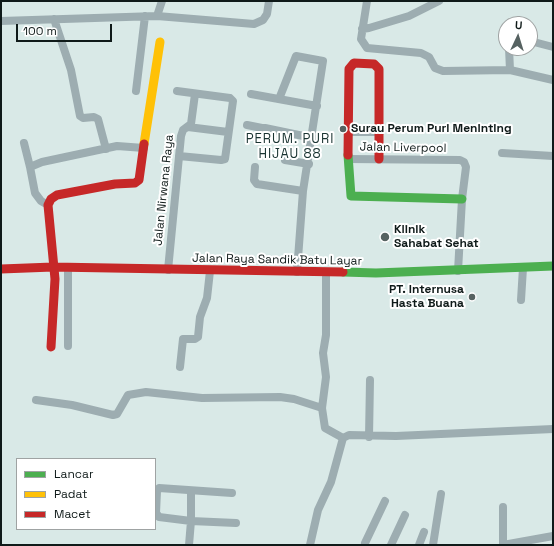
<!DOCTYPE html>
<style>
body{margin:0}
#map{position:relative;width:554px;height:546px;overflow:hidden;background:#d9e9e7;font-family:"Space Grotesk",sans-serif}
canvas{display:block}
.frame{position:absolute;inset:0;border:2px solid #0f1a19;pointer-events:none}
.legend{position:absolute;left:16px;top:458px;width:140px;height:72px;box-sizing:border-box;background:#fff;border:1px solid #9fa3a3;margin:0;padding:5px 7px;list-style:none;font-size:12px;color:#0f1a19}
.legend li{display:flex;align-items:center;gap:8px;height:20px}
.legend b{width:20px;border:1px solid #9fa3a3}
.north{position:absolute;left:498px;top:16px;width:40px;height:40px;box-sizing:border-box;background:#fff;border:1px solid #9fa3a3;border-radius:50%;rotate:4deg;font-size:11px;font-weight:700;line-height:16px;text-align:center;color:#0f1a19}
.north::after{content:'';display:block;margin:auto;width:14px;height:18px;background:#566261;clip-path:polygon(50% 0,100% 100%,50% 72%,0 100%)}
.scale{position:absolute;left:16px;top:24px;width:96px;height:18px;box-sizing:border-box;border:2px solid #0f1a19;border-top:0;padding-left:5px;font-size:12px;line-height:14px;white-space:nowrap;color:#0f1a19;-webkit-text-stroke:3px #fff;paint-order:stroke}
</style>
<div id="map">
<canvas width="554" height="546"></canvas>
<div class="frame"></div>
<ul class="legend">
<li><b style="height:5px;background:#4caf50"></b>Lancar</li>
<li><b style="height:5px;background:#ffc107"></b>Padat</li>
<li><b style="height:5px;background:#c62828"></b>Macet</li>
</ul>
<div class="north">U</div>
<div class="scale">100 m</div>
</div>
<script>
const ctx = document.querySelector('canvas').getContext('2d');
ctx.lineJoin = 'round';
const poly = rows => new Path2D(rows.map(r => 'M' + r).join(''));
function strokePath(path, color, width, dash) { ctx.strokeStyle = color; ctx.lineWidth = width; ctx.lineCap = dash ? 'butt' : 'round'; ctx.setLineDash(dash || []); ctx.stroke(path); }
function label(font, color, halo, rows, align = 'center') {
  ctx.font = font + ' "Space Grotesk",sans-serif'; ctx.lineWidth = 4; ctx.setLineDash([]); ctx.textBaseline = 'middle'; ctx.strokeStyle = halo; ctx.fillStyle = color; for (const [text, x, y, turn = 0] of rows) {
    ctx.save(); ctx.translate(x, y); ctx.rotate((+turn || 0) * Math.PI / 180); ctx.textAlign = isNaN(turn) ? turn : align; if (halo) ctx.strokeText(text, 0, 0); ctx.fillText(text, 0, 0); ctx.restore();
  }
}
strokePath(poly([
 [367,1,361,39,367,48,421,53,429,57,435,68,443,71,510,70,553,80],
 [157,16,162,1],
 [54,19,71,70,80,116,83,118,94,117,98,119,106,149],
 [1,21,157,16,254,24,263,20,267,14,269,1],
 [362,29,369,28,409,16,439,1],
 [530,41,553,47],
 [509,48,510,70],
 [136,91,145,16],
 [177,91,230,98,233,101,225,159,221,160,179,156],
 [251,94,317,106],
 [279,99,296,56,323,61,303,191,297,272],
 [247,125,262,128],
 [188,127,228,132],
 [348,132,380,132],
 [259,134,262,128,265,128,313,138],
 [24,143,30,167],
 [502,153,553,156],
 [348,159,460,160,464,162,466,167,462,199,458,271],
 [285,160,309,164],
 [255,167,254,180,257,184,303,191],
 [48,205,41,201,35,193,30,167,42,162,117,146,144,148],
 [68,268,68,346],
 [168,270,181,136,183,130,191,124,195,94],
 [521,300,523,268],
 [180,367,183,339,195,339,198,337,200,317,207,298,210,271],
 [36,400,72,405,113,415,117,414,128,395,146,392,202,398,280,397,294,399,322,408],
 [369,437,370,380],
 [343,438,349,435,396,436,553,429],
 [191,491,191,521,236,523],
 [365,543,385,501],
 [503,544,503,507],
 [189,545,191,521,159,517,156,513,157,491,159,488,232,493],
 [310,545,318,510,331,482,343,438,325,428,322,408,326,377,323,353,326,335,326,273],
 [391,545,405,515],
 [419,545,424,532],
 [433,545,441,494],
 [503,545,553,536]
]), '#9dadb1', 8);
strokePath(poly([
 [348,155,351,196,462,199],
 [343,272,376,273,553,266]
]), '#4caf50', 9);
strokePath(poly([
 [144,144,160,42]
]), '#ffc107', 9);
strokePath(poly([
 [348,155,349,69,354,63,374,64,379,69,379,159],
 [1,269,53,267,343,272],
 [51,347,55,279,48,205,51,199,57,195,115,184,135,183,139,180,144,144]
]), '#c62828', 9);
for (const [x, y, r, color] of [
 [343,129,4,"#566261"],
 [385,237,5,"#566261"],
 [472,297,4,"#566261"]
]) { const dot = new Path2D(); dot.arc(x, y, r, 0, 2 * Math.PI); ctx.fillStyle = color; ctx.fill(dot); strokePath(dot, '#fff', 1.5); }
label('bold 12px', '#0f1a19', '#fff', [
 ["Surau Perum Puri Meninting",351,129],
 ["Klinik",394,230],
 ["Sahabat Sehat",394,244],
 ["PT. Internusa",464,290,"right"],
 ["Hasta Buana",464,304,"right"]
], 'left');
label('12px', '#0f1a19', '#fff', [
 ["Jalan Liverpool",403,148,1],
 ["Jalan Nirwana Raya",164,190,-84],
 ["Jalan Raya Sandik Batu Layar",277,260,1]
]);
ctx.letterSpacing = '1px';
label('13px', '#193331', '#fff', [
 ["PERUM. PURI",290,139],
 ["HIJAU 88",290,154]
]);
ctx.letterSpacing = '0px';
</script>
